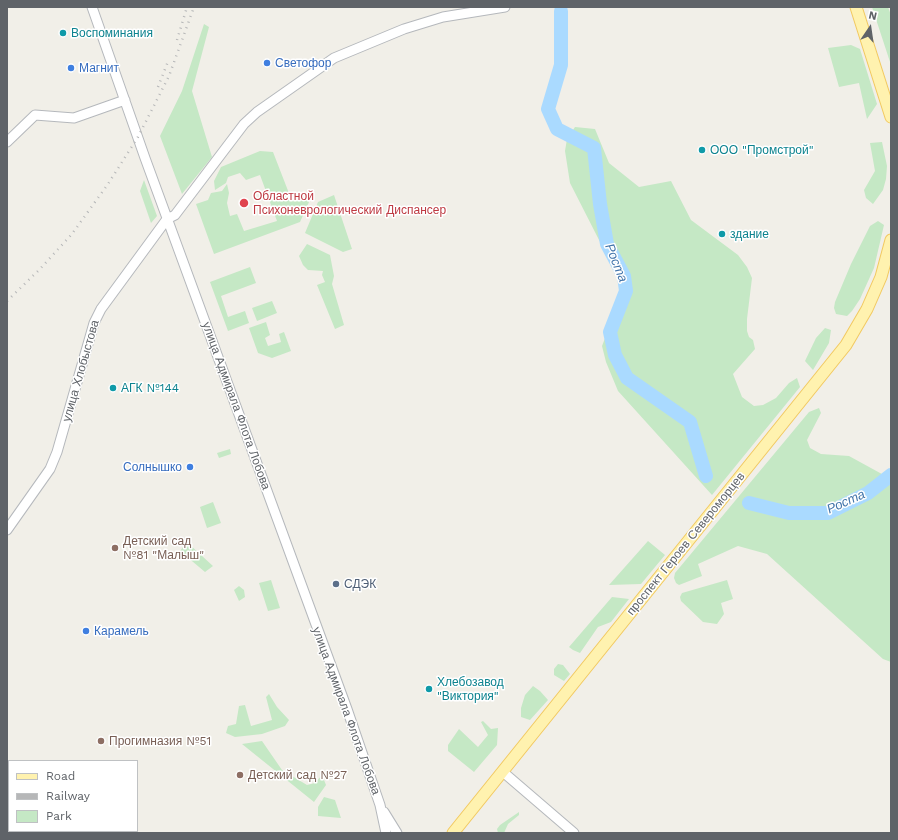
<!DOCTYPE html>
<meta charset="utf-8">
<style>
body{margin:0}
#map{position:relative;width:898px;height:840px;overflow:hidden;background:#f1efe8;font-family:"Work Sans",sans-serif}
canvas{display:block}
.frame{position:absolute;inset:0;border:8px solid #5f6368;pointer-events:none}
.legend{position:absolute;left:8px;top:760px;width:130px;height:72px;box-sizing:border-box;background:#fff;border:1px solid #bfc1c3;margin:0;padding:5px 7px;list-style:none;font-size:12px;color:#5f6368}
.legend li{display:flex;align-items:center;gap:8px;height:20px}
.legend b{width:20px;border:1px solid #bfc1c3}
.north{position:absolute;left:850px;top:8px;width:40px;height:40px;-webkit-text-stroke:3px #fff;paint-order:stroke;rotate:13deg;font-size:11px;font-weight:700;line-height:16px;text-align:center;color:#5f6368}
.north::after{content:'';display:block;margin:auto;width:14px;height:18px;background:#5f6368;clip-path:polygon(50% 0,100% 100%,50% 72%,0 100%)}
</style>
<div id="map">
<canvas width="898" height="840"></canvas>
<div class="frame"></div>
<ul class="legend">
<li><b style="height:5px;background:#fff2af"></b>Road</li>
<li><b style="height:5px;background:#b6b7b8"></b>Railway</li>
<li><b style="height:11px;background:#c5e8c5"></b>Park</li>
</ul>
<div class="north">N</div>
</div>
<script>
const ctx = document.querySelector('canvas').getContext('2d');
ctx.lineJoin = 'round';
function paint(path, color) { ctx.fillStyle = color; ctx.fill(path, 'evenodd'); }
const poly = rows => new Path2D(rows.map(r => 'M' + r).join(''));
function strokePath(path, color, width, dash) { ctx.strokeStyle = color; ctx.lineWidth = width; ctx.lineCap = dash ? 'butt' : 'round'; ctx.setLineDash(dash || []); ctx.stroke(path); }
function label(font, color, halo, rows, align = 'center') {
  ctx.font = font + ' "Work Sans",sans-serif'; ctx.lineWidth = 3; ctx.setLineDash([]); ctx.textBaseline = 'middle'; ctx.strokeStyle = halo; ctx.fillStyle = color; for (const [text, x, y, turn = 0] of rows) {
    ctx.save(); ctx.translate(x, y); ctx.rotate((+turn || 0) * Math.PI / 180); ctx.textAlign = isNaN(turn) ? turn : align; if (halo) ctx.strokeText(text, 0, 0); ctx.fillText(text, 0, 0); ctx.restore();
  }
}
paint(poly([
 [872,7,888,7,891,15,891,65],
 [204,24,209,27,192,91,212,157,182,194,160,136,182,91],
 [851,45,860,49,877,104,867,119,859,83,839,87,828,48],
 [575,127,595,129,609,163,639,187,671,181,691,220,738,255,747,267,752,278,747,319,747,331,749,337,753,340,755,349,733,374,742,397,754,406,763,405,776,398,789,383,797,378,800,387,712,495,618,391,606,362,602,346,624,289,570,183,565,151,567,139],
 [882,142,887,166,886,179,883,190,873,204,866,198,864,190,875,171,870,143],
 [260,151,273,152,292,201,306,196,309,202,300,222,214,254,196,204,208,200,211,193,222,191,227,184,229,193,227,203,230,216,237,214,244,231,277,221,260,175,246,180,240,173,228,177,226,183,215,190,214,181,221,167],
 [144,180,157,216,151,223,140,191],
 [334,195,352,249,343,252,305,233,318,202],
 [878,221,884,225,874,268,860,299,852,311,847,316,836,314,834,308,835,302,851,264,870,226],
 [307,244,330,255,334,276,332,284,344,325,335,329,317,285,325,282,322,275,323,271,308,270,303,265,299,256],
 [250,267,256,283,221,296,228,317,245,311,249,323,228,331,210,282],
 [272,301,277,313,257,321,252,308],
 [266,322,270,335,265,338,268,346,281,342,279,334,284,332,291,351,272,358,258,353,249,328],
 [825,328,831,330,829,343,813,370,805,361,816,338],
 [819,408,821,413,807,440,810,448,821,454,849,456,891,479,891,662,883,659,767,554,738,546,698,564,702,576,679,585,676,583,674,578,675,573,809,412],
 [230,449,231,454,219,458,217,453],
 [213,502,221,523,207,528,200,507],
 [648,541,665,555,641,584,609,585],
 [190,545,213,566,205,572,180,551,184,546],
 [271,580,280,608,268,611,259,583],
 [727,580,733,599,721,603,724,614,717,624,703,622,681,601,680,597,682,593],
 [239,586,244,590,245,597,239,601,234,590],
 [612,597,629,599,611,622,598,627,580,653,573,650,569,647],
 [558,664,563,665,570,674,564,681,554,675,554,669],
 [533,686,540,691,548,700,530,720,521,717,521,708,525,695],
 [269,694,277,707,289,720,285,726,262,734,235,737,226,733,228,726,236,724,239,706,245,705,251,726,272,720,266,697],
 [483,721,491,729,498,728,497,745,474,772,448,751,448,745,459,729,478,747,488,735,481,722],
 [262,741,282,770,307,785,315,783,322,775,326,785,314,802,242,744],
 [324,797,335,800,341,818,318,816,318,807],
 [519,812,519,815,508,824,504,833,498,833,497,829,500,825]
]), '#c5e8c5');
strokePath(poly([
 [561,11,561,65,548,109,557,129,594,148,600,204,607,244,624,276,626,291,610,332,615,355,627,378,690,422,706,476],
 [749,503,789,513,828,513,868,493,891,475]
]), '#aadaff', 14);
const minor = poly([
 [92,7,145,158,347,709,380,805,386,833],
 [7,142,35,115,74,118,125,100],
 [7,530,50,469,57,452,94,323,101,309,167,219,175,215,244,124,257,112,334,58,404,29,443,17,505,7],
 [503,772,574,833],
 [384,812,397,833]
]);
const major = poly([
 [856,7,891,117],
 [453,833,846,345,867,309,881,277,891,240]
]);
strokePath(minor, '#b5b8bc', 11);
strokePath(major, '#f2c960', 13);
strokePath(minor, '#fff', 9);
strokePath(major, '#fff2af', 11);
strokePath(poly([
 [177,40,187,7],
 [158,87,169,59],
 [7,301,39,270,72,234,108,184,138,137,169,76,194,7]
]), '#b6b7b8', 2.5, [1, 5]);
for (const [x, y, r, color] of [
 [63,33,4,"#0f9aa8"],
 [267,63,4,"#3f7fe0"],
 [71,68,4,"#3f7fe0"],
 [702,150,4,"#0f9aa8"],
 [244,203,5,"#e0444e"],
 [722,234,4,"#0f9aa8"],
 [113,388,4,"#0f9aa8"],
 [190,467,4,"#3f7fe0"],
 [115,548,4,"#8d6e63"],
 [336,584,4,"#5c6f8a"],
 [86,631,4,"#3f7fe0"],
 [429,689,4,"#0f9aa8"],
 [101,741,4,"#8d6e63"],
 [240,775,4,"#8d6e63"]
]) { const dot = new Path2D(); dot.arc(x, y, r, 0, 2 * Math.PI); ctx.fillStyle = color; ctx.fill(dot); strokePath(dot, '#fff', 1.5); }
label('12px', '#0d838f', '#fff', [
 ["Воспоминания",71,33],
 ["ООО \"Промстрой\"",710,150],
 ["здание",730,234],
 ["АГК №144",121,388],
 ["Хлебозавод",437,682],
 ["\"Виктория\"",437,696]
], 'left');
label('12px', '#366cbe', '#fff', [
 ["Светофор",275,63],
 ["Магнит",79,68],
 ["Солнышко",182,467,"right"],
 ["Карамель",94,631]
], 'left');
label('12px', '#be3a42', '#fff', [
 ["Областной",253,196],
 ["Психоневрологический Диспансер",253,210]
], 'left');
label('12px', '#5f6368', '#fff', [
 ["улица Хлобыстова",81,371,-74],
 ["улица Адмирала Флота Лобова",236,406,70],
 ["проспект Героев Североморцев",686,544,-51],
 ["улица Адмирала Флота Лобова",346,711,70]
]);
label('12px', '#785e54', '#fff', [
 ["Детский сад",123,541],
 ["№81 \"Малыш\"",123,555],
 ["Прогимназия №51",109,741],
 ["Детский сад №27",248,775]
], 'left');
label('12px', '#4e5e75', '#fff', [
 ["СДЭК",344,584]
], 'left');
label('italic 13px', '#4174aa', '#fff', [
 ["Роста",616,263,68],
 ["Роста",846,502,-24]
]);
</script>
